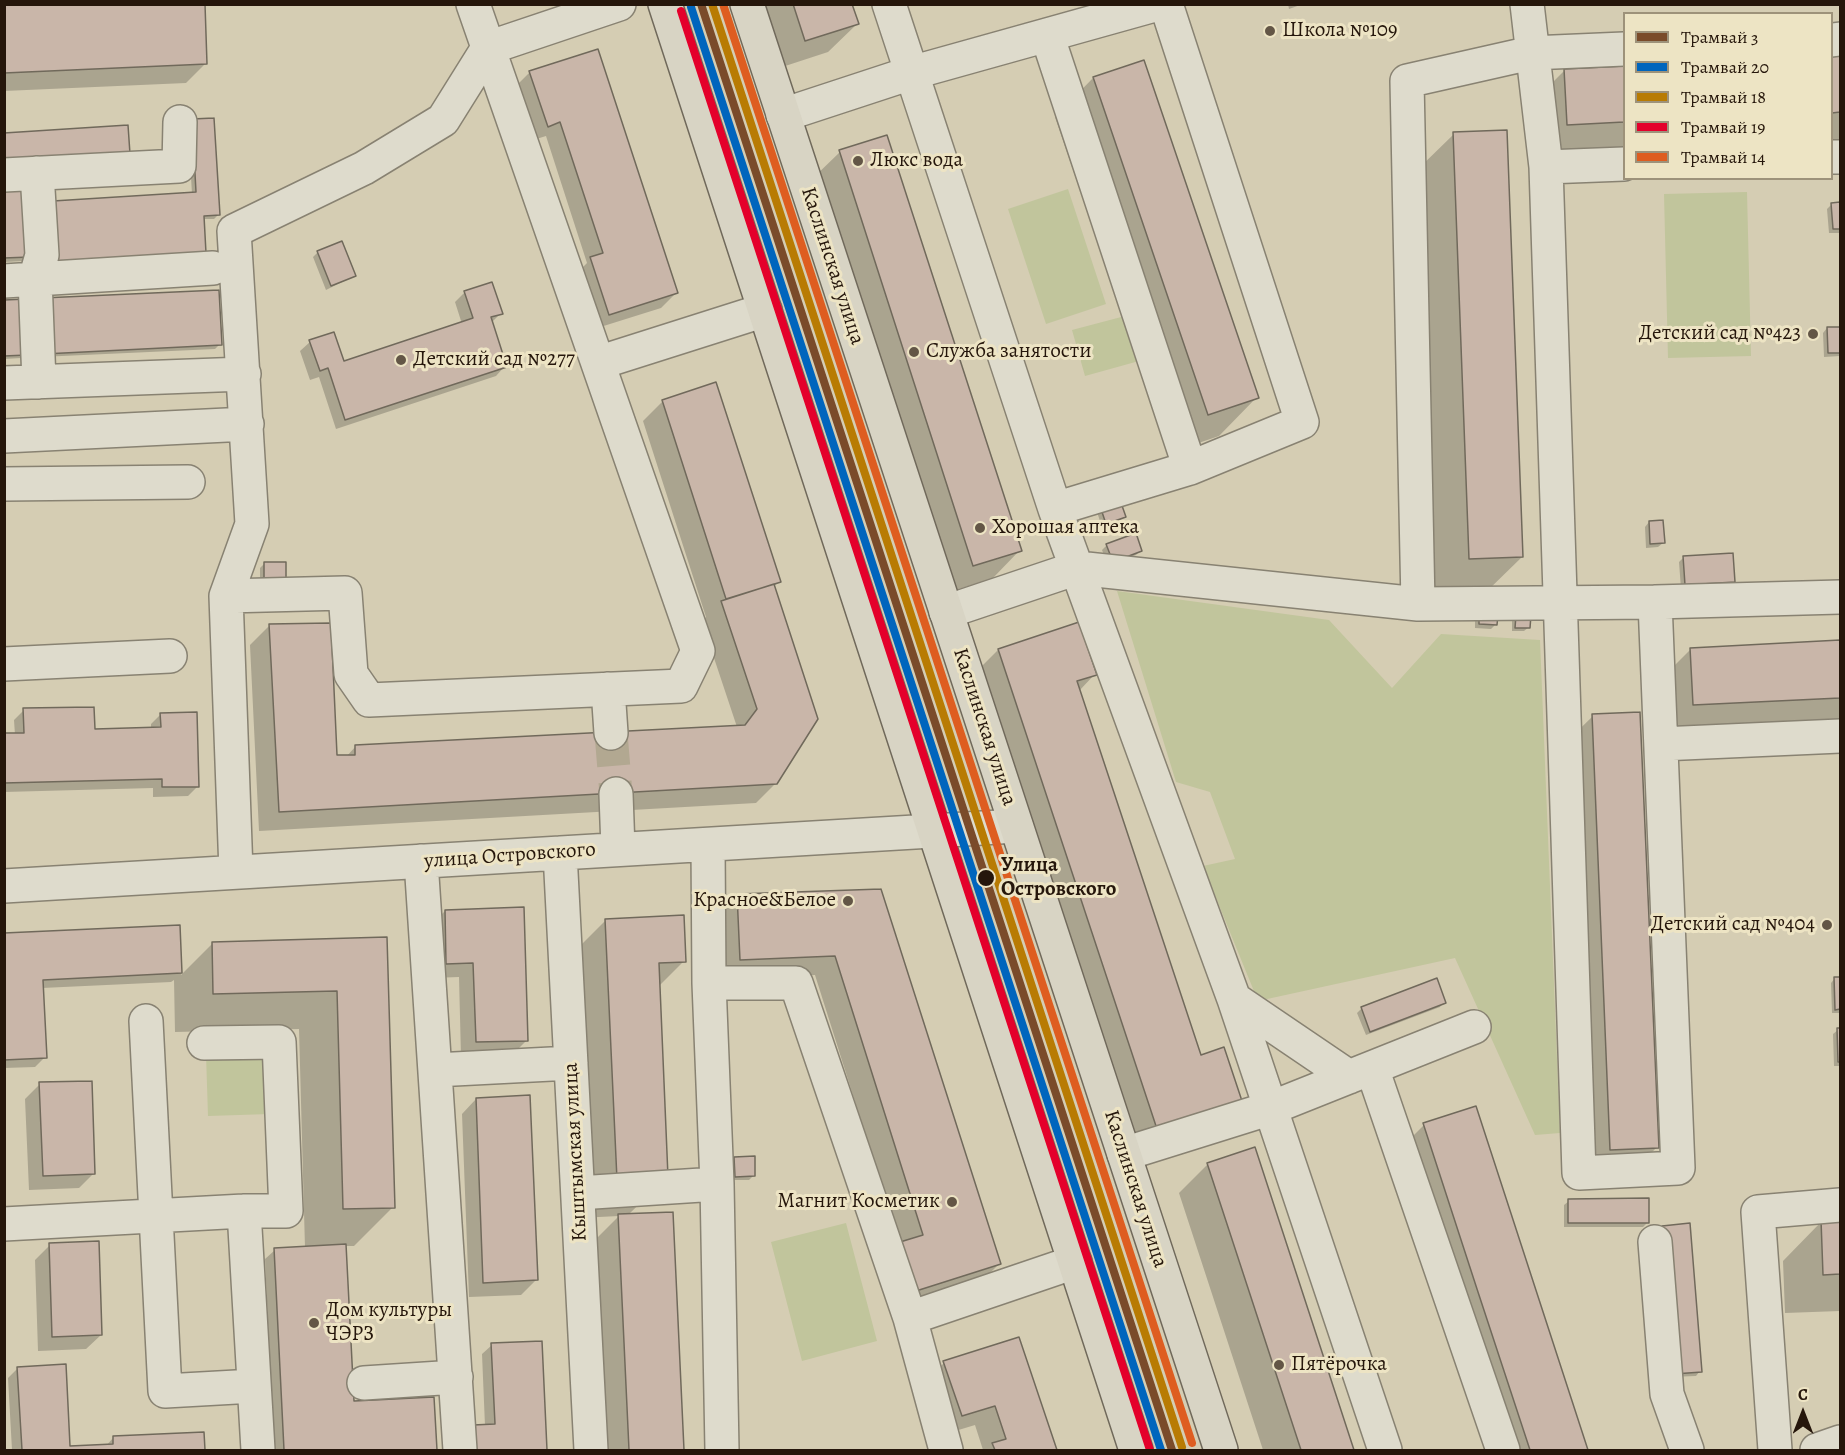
<!DOCTYPE html>
<meta charset="utf-8">
<style>
body{margin:0}
#map{position:relative;width:1845px;height:1455px;overflow:hidden;background:#d5cdb3;font-family:Alegreya,serif}
canvas{display:block}
.frame{position:absolute;inset:0;border:6px solid #25160b;pointer-events:none}
.legend{position:absolute;left:1623px;top:12px;width:210px;height:168px;box-sizing:border-box;background:#ede4c4;border:2px solid #9d927a;margin:0;padding:8px 10px;list-style:none;font-size:18px;color:#25160b}
.legend li{display:flex;align-items:center;gap:12px;height:30px}
.legend b{width:30px;border:2px solid #9d927a}
.north{position:absolute;left:1773px;top:1383px;width:60px;height:60px;-webkit-text-stroke:4px #ede4c4;paint-order:stroke;rotate:0deg;font-size:16px;font-weight:700;line-height:24px;text-align:center;color:#25160b}
.north::after{content:'';display:block;margin:auto;width:21px;height:27px;background:#25160b;clip-path:polygon(50% 0,100% 100%,50% 72%,0 100%)}
</style>
<div id="map">
<canvas width="1845" height="1455"></canvas>
<div class="frame"></div>
<ul class="legend">
<li><b style="height:8px;background:#7a4b2a"></b>Трамвай 3</li>
<li><b style="height:8px;background:#0065bd"></b>Трамвай 20</li>
<li><b style="height:8px;background:#b87b03"></b>Трамвай 18</li>
<li><b style="height:8px;background:#e4002b"></b>Трамвай 19</li>
<li><b style="height:8px;background:#de5d20"></b>Трамвай 14</li>
</ul>
<div class="north">С</div>
</div>
<script>
const ctx = document.querySelector('canvas').getContext('2d');
ctx.lineJoin = 'round';
function paint(path, color) { ctx.fillStyle = color; ctx.fill(path, 'evenodd'); }
const poly = rows => new Path2D(rows.map(r => 'M' + r).join(''));
function strokePath(path, color, width, dash) { ctx.strokeStyle = color; ctx.lineWidth = width; ctx.lineCap = dash ? 'butt' : 'round'; ctx.setLineDash(dash || []); ctx.stroke(path); }
function label(font, color, halo, rows, align = 'center') {
  ctx.font = font + ' Alegreya,serif'; ctx.lineWidth = 6; ctx.setLineDash([]); ctx.textBaseline = 'middle'; ctx.strokeStyle = halo; ctx.fillStyle = color; for (const [text, x, y, turn = 0] of rows) {
    ctx.save(); ctx.translate(x, y); ctx.rotate((+turn || 0) * Math.PI / 180); ctx.textAlign = isNaN(turn) ? turn : align; if (halo) ctx.strokeText(text, 0, 0); ctx.fillText(text, 0, 0); ctx.restore();
  }
}
paint(poly([
 [1068,189,1106,304,1046,324,1008,209],
 [1747,192,1751,356,1668,358,1664,194],
 [1125,316,1139,361,1085,376,1072,330],
 [1117,591,1329,620,1392,688,1441,634,1540,640,1560,1133,1535,1135,1455,958,1258,1001,1203,866,1235,859,1210,792,1176,782],
 [268,1052,270,1114,208,1116,206,1054],
 [846,1223,877,1341,802,1361,771,1242]
]), '#c1c59c');
paint(poly([
 [4,4,206,63,186,83,4,91],
 [756,4,851,4,857,24,828,52,776,69],
 [1288,4,1303,4,1289,9],
 [1840,57,1840,148,1832,149,1832,58],
 [1624,68,1624,159,1529,163,1526,109,1565,70],
 [530,72,676,293,661,308,594,329,576,274,587,263,546,136,533,140,515,87],
 [1093,78,1257,397,1219,436,1169,453,1055,117],
 [188,125,219,214,214,219,202,219,192,194],
 [1454,134,1522,557,1483,595,1431,597,1415,172],
 [840,152,1020,550,992,579,945,593,811,180],
 [25,191,24,261,4,262,4,193],
 [1832,204,1840,204,1840,233,1829,233,1827,209],
 [318,252,354,276,326,290,313,257],
 [465,292,501,313,491,323,505,366,496,376,336,429,319,377,310,380,300,351,310,342,343,363,462,324,455,302],
 [4,302,25,354,21,358,4,359],
 [39,304,220,344,215,349,40,357],
 [1827,328,1840,328,1840,356,1824,357,1823,333],
 [663,401,779,582,773,587,776,783,756,803,259,831,250,645,270,625,336,757,346,757,356,746,737,727,702,622,706,617,643,421],
 [1101,508,1124,517,1119,521,1102,527,1097,512],
 [1649,522,1663,543,1658,547,1646,548,1645,527],
 [1107,545,1141,550,1136,555,1108,565,1102,550],
 [1684,557,1733,581,1728,586,1681,589,1679,562],
 [264,564,284,584,260,588,260,568],
 [1479,615,1496,624,1491,629,1475,628,1475,619],
 [1516,616,1529,627,1524,631,1512,631,1512,621],
 [1840,642,1840,734,1655,743,1652,688,1691,649],
 [998,650,1095,674,1079,691,1212,1129,1128,1156,970,678],
 [24,710,93,730,151,729,151,724,161,714,198,786,188,796,153,797,153,788,4,792,4,735,15,735,14,720],
 [1593,716,1657,1147,1619,1186,1572,1188,1554,754],
 [880,891,999,1264,979,1284,897,1310,900,1244,815,975,721,979,718,915,738,896],
 [445,911,527,1040,512,1055,461,1057,459,977,432,978,430,926],
 [606,920,684,961,658,987,667,1177,628,1215,672,1213,682,1450,600,1450,591,1244,619,1216,579,1218,567,959],
 [178,926,181,975,212,944,386,939,393,1207,354,1246,345,1246,353,1402,433,1399,436,1450,274,1450,265,1259,275,1250,305,1248,299,1029,175,1032,174,980,171,982,42,988,45,1057,35,1067,4,1068,4,934],
 [1835,978,1840,978,1840,1013,1832,1013,1831,983],
 [1444,1002,1440,1007,1366,1035,1357,1013,1362,1008],
 [1838,1030,1840,1030,1840,1066,1834,1066,1833,1034],
 [40,1084,94,1173,79,1188,29,1190,25,1099],
 [476,1099,536,1280,521,1295,469,1297,462,1114],
 [1475,1108,1587,1450,1492,1450,1396,1153,1424,1125],
 [1254,1149,1353,1450,1263,1450,1179,1193,1208,1164],
 [735,1158,754,1175,749,1180,731,1180,730,1163],
 [1569,1201,1648,1222,1643,1227,1564,1227,1564,1205],
 [1840,1221,1840,1311,1785,1313,1783,1261,1821,1222],
 [1689,1225,1700,1371,1696,1376,1670,1377],
 [50,1245,101,1335,86,1349,38,1351,35,1260],
 [1018,1338,1055,1450,983,1450,975,1425,942,1435,925,1382,944,1363],
 [540,1342,545,1450,464,1450,485,1426,482,1354,492,1345],
 [18,1368,68,1448,106,1446,113,1438,203,1433,204,1450,12,1450,8,1378]
]), '#0003');
const building = poly([
 [4,4,205,4,207,64,4,73,4,4],
 [793,4,852,4,859,24,805,41,793,4],
 [598,49,678,293,609,315,590,257,603,253,560,122,548,127,529,71,598,49],
 [1832,56,1840,56,1840,112,1832,113,1832,56],
 [1144,60,1259,398,1208,415,1093,77,1144,60],
 [1624,66,1624,122,1567,125,1564,69,1624,66],
 [214,118,220,215,204,216,206,253,57,262,53,201,196,192,192,119,214,118],
 [128,125,130,154,4,162,4,133,128,125],
 [1507,130,1523,557,1469,559,1453,132,1507,130],
 [887,135,1022,551,973,566,839,150,887,135],
 [27,190,30,257,4,258,4,191,27,190],
 [1840,202,1840,229,1833,229,1831,203,1840,202],
 [342,241,356,276,331,286,317,251,342,241],
 [492,282,503,314,491,317,507,367,345,420,328,368,320,371,309,340,334,332,344,361,473,318,464,291,492,282],
 [219,290,222,345,44,354,42,298,219,290],
 [27,299,27,355,4,356,4,300,27,299],
 [1827,327,1840,327,1840,353,1828,353,1827,327],
 [716,382,781,582,726,599,662,400,716,382],
 [1120,500,1126,517,1106,524,1100,506,1120,500],
 [1663,520,1665,543,1650,544,1649,521,1663,520],
 [1136,533,1142,551,1113,562,1106,544,1136,533],
 [1733,553,1735,582,1685,585,1683,556,1733,553],
 [264,562,286,562,286,584,264,584,264,562],
 [774,584,818,719,777,784,279,812,269,624,331,623,337,755,355,755,355,745,745,725,757,709,721,601,774,584],
 [1479,613,1498,614,1497,625,1479,624,1479,613],
 [1516,615,1531,615,1530,628,1515,628,1516,615],
 [1079,622,1097,675,1077,681,1201,1055,1224,1047,1242,1101,1157,1129,998,649,1079,622],
 [1840,640,1840,698,1693,705,1690,648,1840,640],
 [94,707,95,729,161,727,160,713,197,712,199,787,162,787,162,779,4,783,4,733,24,733,23,708,94,707],
 [1640,712,1659,1148,1610,1150,1592,714,1640,712],
 [881,889,1001,1264,916,1291,900,1242,923,1235,835,956,740,960,737,894,881,889],
 [524,907,528,1041,476,1042,473,963,446,964,445,910,524,907],
 [684,915,686,962,659,963,668,1177,617,1180,605,919,684,915],
 [180,925,182,973,43,980,47,1058,4,1060,4,933,180,925],
 [387,937,395,1208,343,1209,337,991,213,994,212,942,387,937],
 [1834,977,1840,977,1840,1009,1835,1010,1834,977],
 [1437,978,1446,1003,1370,1032,1361,1007,1437,978],
 [1837,1028,1840,1028,1840,1062,1838,1062,1837,1028],
 [92,1081,95,1174,43,1176,39,1082,92,1081],
 [530,1095,538,1280,483,1283,476,1098,530,1095],
 [1476,1106,1588,1450,1530,1450,1477,1289,1423,1123,1476,1106],
 [1255,1147,1287,1245,1354,1450,1301,1450,1207,1163,1255,1147],
 [755,1156,755,1176,735,1177,734,1157,755,1156],
 [1649,1198,1649,1223,1568,1223,1568,1199,1649,1198],
 [673,1212,684,1450,629,1450,618,1214,673,1212],
 [1821,1220,1840,1220,1840,1274,1823,1275,1821,1220],
 [1690,1223,1702,1372,1674,1374,1662,1226,1690,1223],
 [99,1241,102,1335,52,1337,49,1243,99,1241],
 [346,1244,354,1401,434,1397,437,1450,284,1450,274,1248,346,1244],
 [1019,1337,1057,1450,995,1450,992,1443,1006,1439,995,1406,962,1416,943,1361,1019,1337],
 [542,1341,547,1450,474,1450,473,1425,495,1424,491,1343,542,1341],
 [66,1364,70,1446,113,1444,113,1436,204,1432,205,1450,22,1450,17,1367,66,1364]
]);
paint(building, '#c9b6a9');
strokePath(building, '#70695b', 1.5);
strokePath(poly([
 [611,733,616,794]
]), '#b2a891', 33, [33, 16]);
const minor = poly([
 [889,4,1055,509,1234,999,1385,1450],
 [1527,4,1546,167],
 [1047,35,1190,468],
 [1832,40,1840,39],
 [783,115,911,73,1158,4],
 [1832,157,1840,157],
 [1624,164,1546,167,1579,1173,1678,1168,1655,602],
 [37,173,42,255,35,279,39,382],
 [4,175,179,166,180,122],
 [4,281,213,268],
 [598,363,765,310],
 [4,383,244,374],
 [4,436,247,424],
 [4,484,188,482],
 [1055,509,1190,468,1302,422,1166,4],
 [226,596,345,593,351,674,369,700,681,686,698,651,473,4],
 [1418,604,1407,81,1531,53,1624,49],
 [946,612,1077,568,1418,604,1655,602,1840,597],
 [4,664,170,656],
 [608,689,611,733],
 [1661,744,1840,736],
 [616,794,618,849],
 [708,845,709,983,796,983,910,1318],
 [560,853,591,1450],
 [421,861,460,1450],
 [236,872,226,596,252,524,234,231,364,168,443,120,488,48,619,4],
 [4,886,1016,826],
 [1234,999,1349,1077],
 [146,1021,165,1391,254,1386],
 [1372,1068,1503,1450],
 [435,1070,571,1063],
 [1124,1154,1271,1108,1474,1027],
 [717,1184,722,1450],
 [578,1193,717,1184,709,983],
 [244,1211,258,1450],
 [4,1224,244,1211,286,1211,279,1042,204,1043],
 [1655,1242,1667,1394,1687,1450],
 [364,1383,456,1377],
 [946,1450,910,1318,1075,1262],
 [1775,1450,1758,1212,1840,1205],
 [1817,1450,1840,1442]
]);
const major = poly([
 [665,4,1136,1450],
 [747,4,1221,1450]
]);
strokePath(minor, '#888272', 36);
strokePath(major, '#70695b', 36);
strokePath(minor, '#dedbcc', 33);
strokePath(major, '#d8d4c4', 33);
strokePath(poly([
 [701,4,1172,1450]
]), '#7a4b2a', 8);
strokePath(poly([
 [691,7,1161,1450]
]), '#0065bd', 8);
strokePath(poly([
 [712,4,1182,1447]
]), '#b87b03', 8);
strokePath(poly([
 [681,11,1150,1450]
]), '#e4002b', 8);
strokePath(poly([
 [723,4,1192,1443]
]), '#de5d20', 8);
for (const [x, y, r, color] of [
 [1270,31,6,"#635646"],
 [858,161,6,"#635646"],
 [1813,334,6,"#635646"],
 [914,352,6,"#635646"],
 [401,360,6,"#635646"],
 [980,528,6,"#635646"],
 [986,878,9,"#25160b"],
 [848,901,6,"#635646"],
 [1827,925,6,"#635646"],
 [952,1202,6,"#635646"],
 [314,1323,6,"#635646"],
 [1279,1365,6,"#635646"]
]) { const dot = new Path2D(); dot.arc(x, y, r, 0, 2 * Math.PI); ctx.fillStyle = color; ctx.fill(dot); strokePath(dot, '#ede4c4', 2); }
label('21px', '#25160b', '#ede4c4', [
 ["Школа №109",1282,31],
 ["Люкс вода",870,161],
 ["Детский сад №423",1801,334,"right"],
 ["Служба занятости",926,352],
 ["Детский сад №277",413,360],
 ["Хорошая аптека",992,528],
 ["Красное&Белое",836,901,"right"],
 ["Детский сад №404",1815,925,"right"],
 ["Магнит Косметик",940,1202,"right"],
 ["Дом культуры",326,1311],
 ["ЧЭРЗ",326,1335],
 ["Пятёрочка",1291,1365]
], 'left');
label('21px', '#25160b', '#ede4c4', [
 ["Каслинская улица",832,266,72],
 ["Каслинская улица",984,727,72],
 ["улица Островского",510,856,-4],
 ["Кыштымская улица",576,1152,-93],
 ["Каслинская улица",1135,1189,72]
]);
label('bold 21px', '#25160b', '#ede4c4', [
 ["Улица",1001,866],
 ["Островского",1001,890]
], 'left');
</script>
